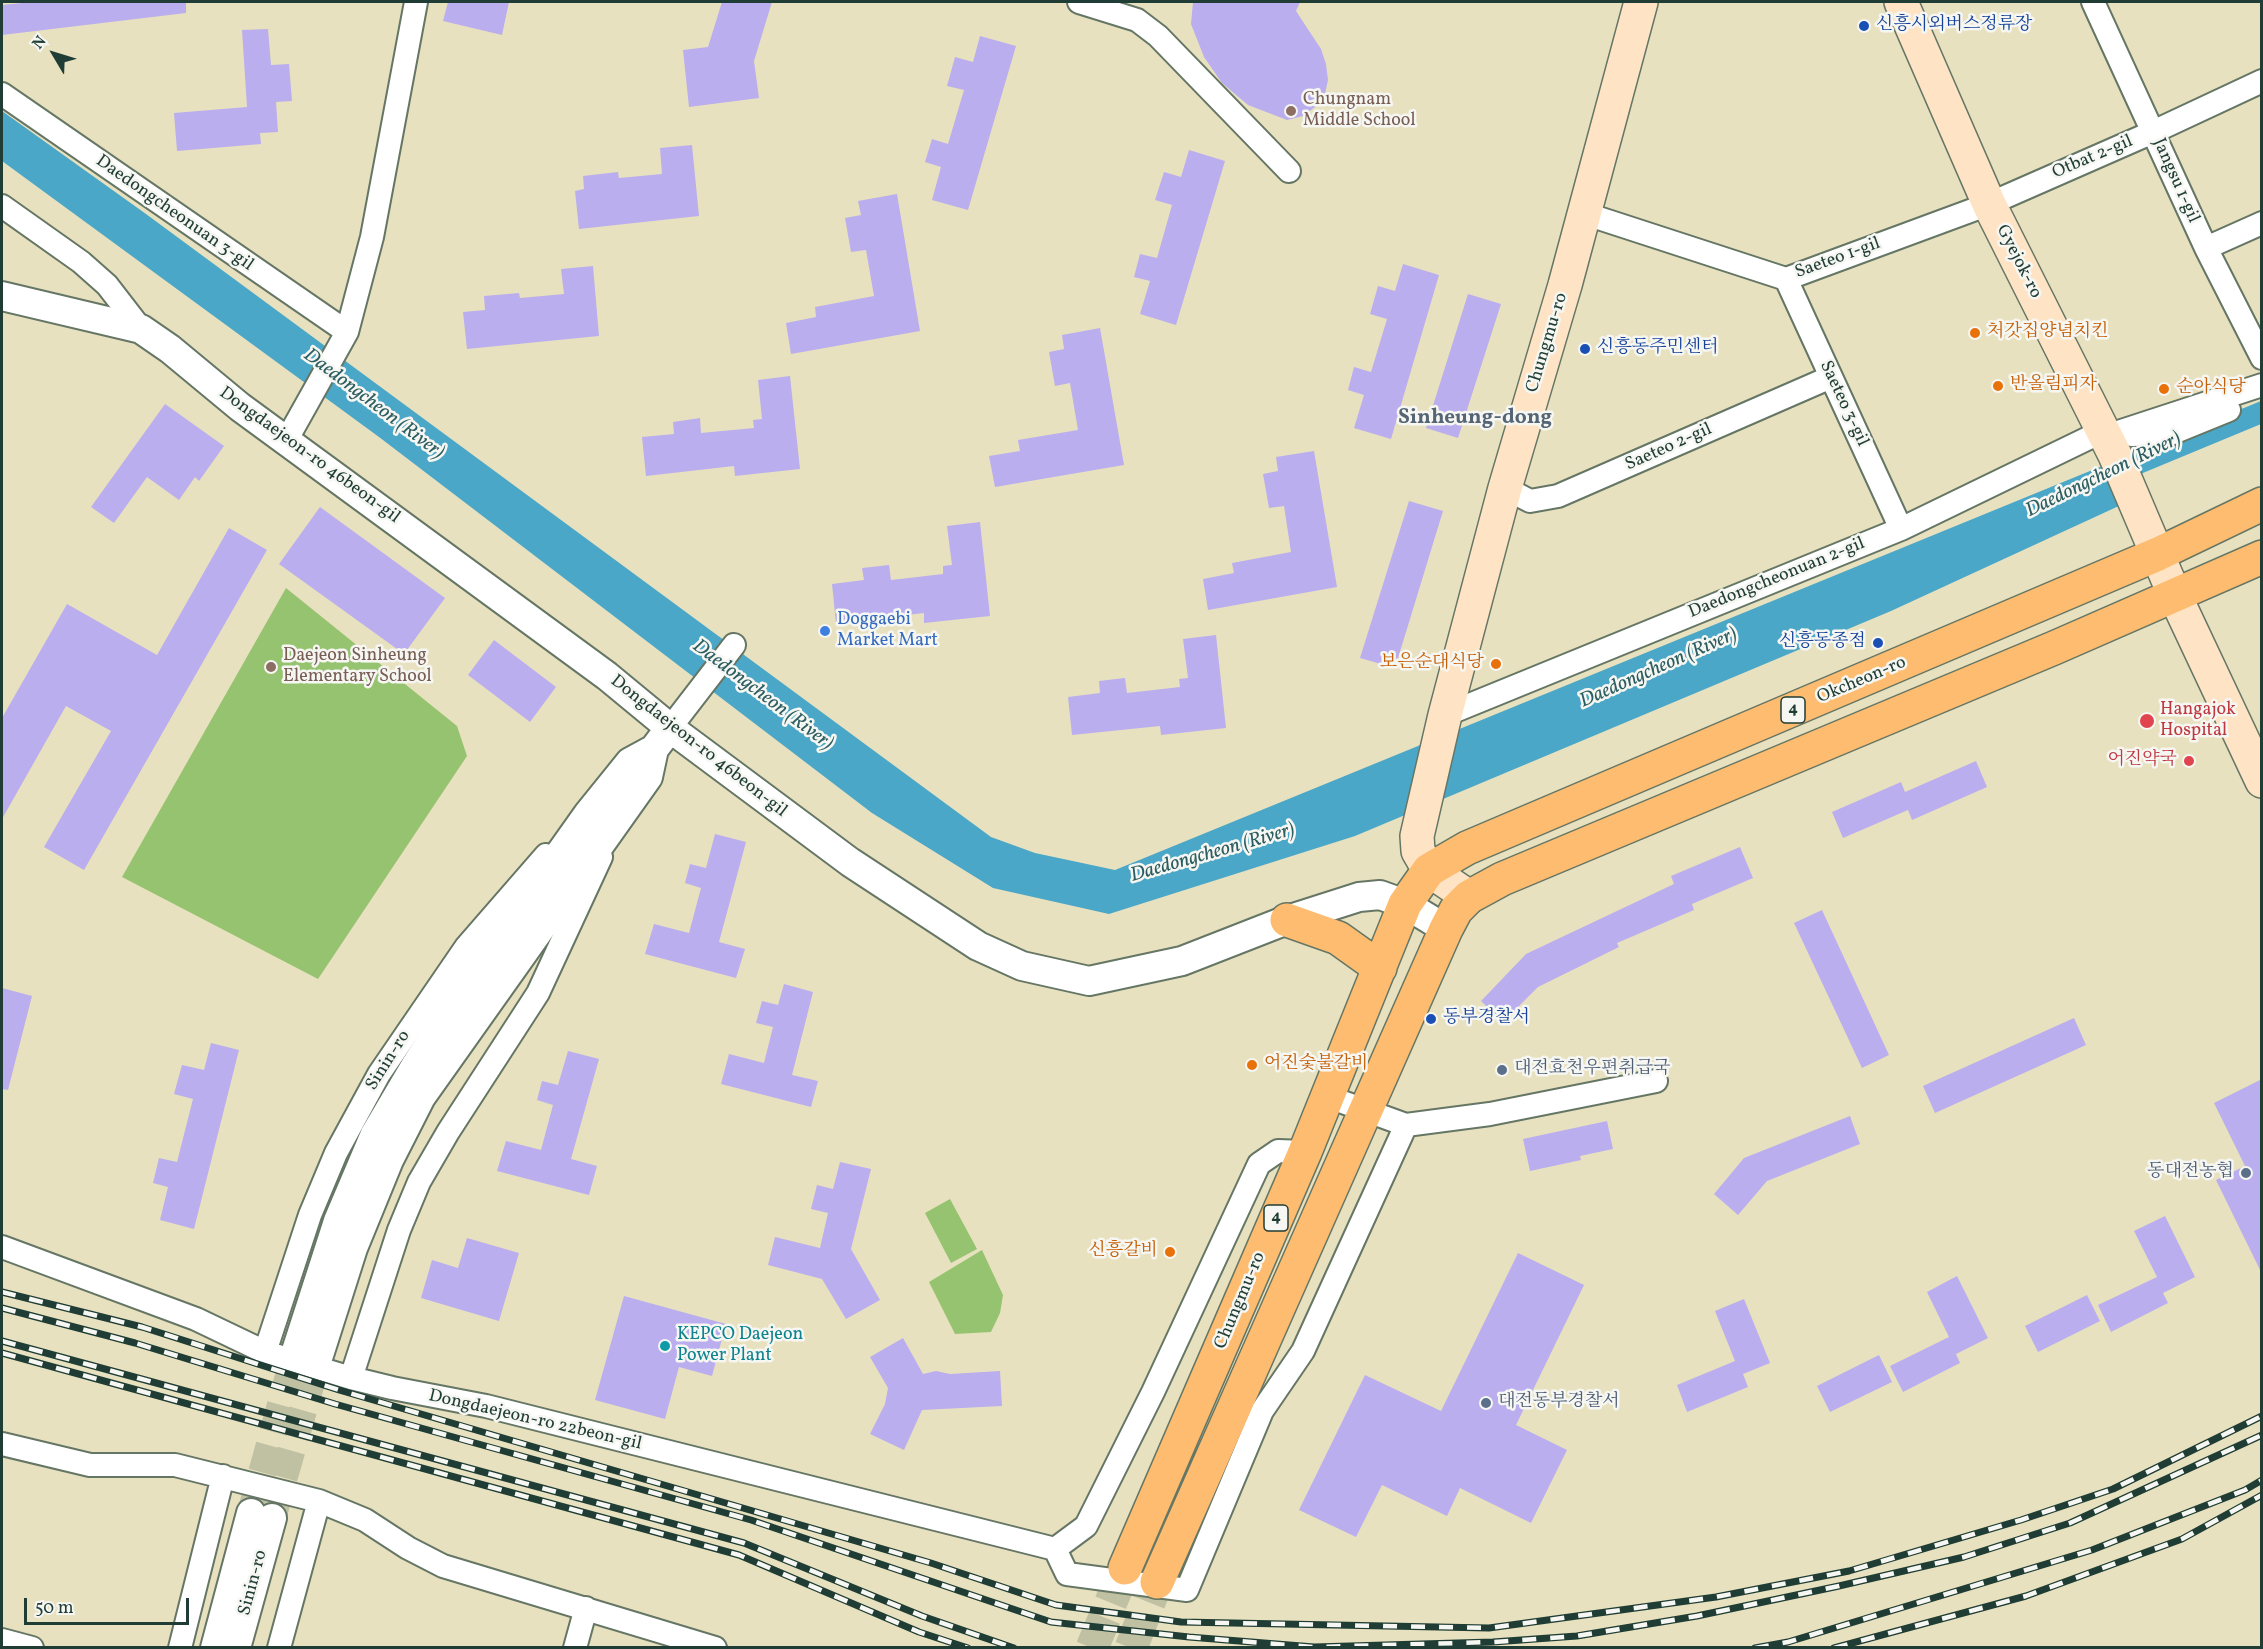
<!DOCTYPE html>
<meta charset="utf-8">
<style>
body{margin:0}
#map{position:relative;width:2263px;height:1649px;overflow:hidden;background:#e8e1bf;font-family:Vollkorn,serif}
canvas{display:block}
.frame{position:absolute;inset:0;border:3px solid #1f3d34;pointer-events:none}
.north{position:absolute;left:24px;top:24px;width:60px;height:60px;-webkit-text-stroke:4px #f6f6f2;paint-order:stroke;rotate:308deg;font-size:16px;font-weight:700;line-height:24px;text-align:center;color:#1f3d34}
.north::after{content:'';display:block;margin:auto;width:21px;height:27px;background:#1f3d34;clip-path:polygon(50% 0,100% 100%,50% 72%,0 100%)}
.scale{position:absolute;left:24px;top:1598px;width:165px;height:27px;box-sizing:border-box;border:3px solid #1f3d34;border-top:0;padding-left:8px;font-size:18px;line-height:21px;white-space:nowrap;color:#1f3d34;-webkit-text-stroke:4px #f6f6f2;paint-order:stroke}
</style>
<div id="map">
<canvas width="2263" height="1649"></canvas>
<div class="frame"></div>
<div class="north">N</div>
<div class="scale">50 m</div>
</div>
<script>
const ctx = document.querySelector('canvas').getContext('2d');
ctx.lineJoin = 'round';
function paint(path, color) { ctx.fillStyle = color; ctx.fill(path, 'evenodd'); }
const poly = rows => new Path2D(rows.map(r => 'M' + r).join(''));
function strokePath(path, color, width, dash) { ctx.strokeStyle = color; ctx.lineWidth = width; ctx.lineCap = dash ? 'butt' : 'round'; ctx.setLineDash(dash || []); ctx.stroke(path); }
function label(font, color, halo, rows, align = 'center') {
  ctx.font = font + ' Vollkorn,"Noto Serif KR",serif'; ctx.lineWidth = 5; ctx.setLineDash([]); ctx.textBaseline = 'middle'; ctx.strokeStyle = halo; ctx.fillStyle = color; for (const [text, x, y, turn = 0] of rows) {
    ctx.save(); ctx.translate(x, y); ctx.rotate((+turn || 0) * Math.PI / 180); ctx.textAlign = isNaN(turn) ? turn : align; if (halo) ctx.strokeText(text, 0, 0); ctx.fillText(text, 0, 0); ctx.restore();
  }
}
paint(poly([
 [286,588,457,726,467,756,318,979,122,877],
 [950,1199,977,1249,951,1263,925,1213],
 [982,1250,1003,1295,1000,1313,991,1332,955,1334,929,1282]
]), '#96c370');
paint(poly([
 [2,111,146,214,991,837,1035,853,1115,870,2261,401,2261,424,2126,480,2121,505,1891,611,1355,836,1109,914,993,888,872,813,379,437,2,161]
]), '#4aa7c8');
paint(poly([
 [32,2,186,2,186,13,2,35,2,5],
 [448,2,509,2,502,35,443,21],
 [722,2,772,2,754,61,759,98,689,107,683,50,708,47],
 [1193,2,1300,2,1296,11,1321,49,1326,64,1328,80,1325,94,1315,107,1303,116,1287,120,1248,105,1222,83,1204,57,1191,24],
 [268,29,271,65,289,64,292,101,276,102,278,132,260,133,261,144,177,151,174,113,247,107,242,30],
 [980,36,1016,46,968,210,932,200,941,167,925,162,932,139,948,144,964,90,947,86,955,57,973,62],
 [692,145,699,216,579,229,575,191,584,189,583,176,618,172,619,178,662,174,660,148],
 [1189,150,1225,161,1176,325,1140,314,1150,281,1134,277,1140,254,1157,258,1172,205,1155,200,1164,172,1181,177],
 [897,194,920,331,791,354,786,323,816,317,815,307,874,296,866,250,851,252,845,218,861,215,858,201],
 [1403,264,1439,275,1391,439,1354,428,1364,395,1348,390,1354,367,1371,372,1387,319,1370,314,1378,286,1395,291],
 [593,266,599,336,467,349,463,312,485,310,484,296,519,293,520,298,564,294,561,269],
 [1468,294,1501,304,1458,438,1426,428],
 [1100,328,1124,465,995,487,989,456,1020,451,1018,440,1078,430,1070,383,1055,386,1049,352,1064,349,1062,335],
 [790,376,800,469,735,476,734,466,646,476,642,437,674,434,673,422,700,418,701,433,754,428,753,420,762,419,758,380],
 [165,404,224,446,199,481,195,477,179,500,147,477,114,523,91,507],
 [1314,451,1337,587,1208,610,1203,579,1234,573,1232,563,1291,552,1284,506,1269,508,1263,474,1278,471,1276,457],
 [1409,501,1443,511,1395,668,1360,658],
 [320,507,445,598,404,654,279,564],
 [980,522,990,616,924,623,924,613,836,623,832,584,864,580,862,568,889,565,891,580,943,574,943,566,952,565,947,526],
 [229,528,267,550,84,870,44,847,111,731,66,706,2,819,2,718,67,604,157,655],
 [1216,635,1226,728,1161,735,1160,726,1072,735,1068,697,1100,693,1099,681,1125,678,1127,693,1180,687,1179,679,1188,678,1183,639],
 [494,640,556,687,530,722,468,675],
 [1976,761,1987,787,1912,820,1908,810,1843,838,1832,812,1901,782,1905,792],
 [715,834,746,842,719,942,745,949,736,978,645,954,654,924,689,933,701,888,685,883,690,864,706,868],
 [1740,847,1753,878,1692,904,1694,910,1617,943,1619,947,1538,987,1503,1022,1481,1001,1526,954,1674,884,1671,876],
 [1822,910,1889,1055,1862,1068,1794,923],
 [784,984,813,992,792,1075,818,1081,811,1107,721,1084,729,1054,764,1063,773,1027,756,1023,762,1001,778,1005],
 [2,988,32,996,8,1090,2,1089],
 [2074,1018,2086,1045,1935,1113,1923,1086],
 [211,1043,239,1050,194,1229,160,1220,168,1187,153,1183,159,1158,177,1162,193,1099,174,1094,182,1065,204,1070],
 [568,1051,599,1059,571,1159,597,1166,589,1195,497,1171,506,1141,541,1150,553,1105,537,1100,542,1081,558,1085],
 [2262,1079,2262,1274,2216,1180,2245,1166,2214,1103],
 [1850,1116,1860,1144,1767,1181,1738,1215,1714,1194,1744,1158],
 [1607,1121,1613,1149,1580,1156,1581,1160,1530,1171,1523,1139],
 [840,1162,871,1169,851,1249,880,1300,846,1319,822,1279,768,1265,775,1237,820,1248,828,1213,811,1209,817,1185,833,1189],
 [2165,1216,2195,1277,2163,1293,2168,1303,2111,1332,2098,1305,2157,1277,2134,1231],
 [467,1238,519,1253,499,1321,421,1298,432,1260,458,1268],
 [1518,1253,1584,1285,1516,1425,1567,1450,1531,1523,1460,1488,1447,1516,1382,1485,1356,1537,1299,1510,1365,1375,1441,1411],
 [1957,1276,1988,1338,1956,1354,1960,1363,1903,1392,1890,1366,1949,1337,1927,1292],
 [2087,1295,2100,1321,2038,1352,2025,1326],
 [624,1296,726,1324,712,1376,679,1367,665,1419,595,1400],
 [1744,1299,1770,1363,1743,1374,1748,1387,1687,1412,1677,1385,1735,1361,1715,1311],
 [903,1338,923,1374,936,1371,950,1374,1000,1371,1002,1406,922,1410,904,1450,870,1434,885,1404,888,1388,870,1357],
 [1879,1355,1892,1382,1830,1412,1817,1386]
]), '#baaeee');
strokePath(poly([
 [251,1513,296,1351],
 [272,1518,319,1355]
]), '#c0c0a3', 28, [28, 14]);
strokePath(poly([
 [1092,1648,1125,1568],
 [1131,1648,1157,1582]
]), '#c0c0a3', 33, [33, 16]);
const minor = poly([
 [1079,2,1137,20,1158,36,1289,171],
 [2093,2,2206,248,2262,358],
 [2,94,347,332],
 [2,206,81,262,107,285,141,329],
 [1583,213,1786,279,1989,204,2153,132,2262,81],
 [2206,248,2262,223],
 [1786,279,1901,529],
 [2131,435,2170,434,2229,410],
 [2106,436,2262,385],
 [286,441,347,332,372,237,416,2],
 [1505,488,1530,501,1558,496,1831,377],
 [1445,715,1901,529,2103,431],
 [670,728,734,645],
 [1326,1096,1406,1125,1490,1114,1656,1081],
 [2,1247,196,1319,265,1352,351,1378,392,1388,486,1406,1055,1549,1067,1574,1187,1590,1262,1411,1303,1351,1406,1125],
 [265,1352,310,1215,336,1153,379,1074,466,947,546,855],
 [351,1378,399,1230,419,1182,448,1132,538,993,601,857],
 [2,1444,90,1465,175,1465,319,1501,365,1520,408,1548,443,1566,715,1648],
 [1055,1549,1086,1526,1153,1392,1259,1164,1278,1151,1305,1152],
 [2,1640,32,1648],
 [180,1648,223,1476],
 [279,1648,319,1501],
 [575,1648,586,1608]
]);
const tertiary = poly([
 [2,296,141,329,170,349,240,407,607,676,670,728,850,862,978,946,1022,966,1089,981,1182,961,1287,920,1359,897,1380,895,1405,904,1446,929],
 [296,1351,338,1221,375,1134,414,1068,468,983,588,814,630,762,654,749,670,728],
 [319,1355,353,1248,389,1160,421,1097,648,777,654,749],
 [215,1648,251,1513],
 [236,1648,272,1518]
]);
const secondary = poly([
 [1901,2,1989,204,2115,455,2175,596,2262,781],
 [1469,897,1429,870,1418,851,1417,836,1445,715,1505,488,1565,285,1641,2]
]);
const primary = poly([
 [1287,920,1338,938,1380,968],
 [1125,1568,1305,1152,1405,904,1429,870,1467,848,2158,554,2262,504],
 [1157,1582,1446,929,1456,910,1469,897,1502,879,2054,648,2262,557]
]);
strokePath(minor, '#657665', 26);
strokePath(tertiary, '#657665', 32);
strokePath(secondary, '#657665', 36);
strokePath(primary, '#657665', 36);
strokePath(minor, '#fff', 22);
strokePath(tertiary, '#fff', 28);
strokePath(secondary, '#fee4c5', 33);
strokePath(primary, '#fdbc6f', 33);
const rail = poly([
 [2,1292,142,1327,339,1390,931,1563,1056,1605,1181,1622,1489,1628,1716,1597,1849,1571,2021,1520,2113,1489,2262,1416],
 [2,1308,135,1343,335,1404,751,1520,1051,1622,1189,1637,1314,1647,1493,1642,1577,1636,1697,1616,1839,1586,1964,1557,2070,1523,2262,1435],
 [2,1341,744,1543,922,1616,1014,1648],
 [2,1353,739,1555,919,1632,968,1648],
 [1755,1648,1788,1642,2092,1550,2245,1490,2262,1480],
 [1834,1648,2026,1596,2182,1539,2262,1495]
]);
strokePath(rail, '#1f3d34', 7);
strokePath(rail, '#f6f6f2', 4.5, [14]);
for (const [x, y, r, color] of [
 [1864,26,6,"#1a4fb4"],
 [1291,111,6,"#8d6e63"],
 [1975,333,6,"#e8710a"],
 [1585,349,6,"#1a4fb4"],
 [1998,386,6,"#e8710a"],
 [2164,389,6,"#e8710a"],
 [825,631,6,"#3f7fe0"],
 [1878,643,6,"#1a4fb4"],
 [1496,664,6,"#e8710a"],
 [271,667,6,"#8d6e63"],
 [2147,721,8,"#e0444e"],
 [2189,761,6,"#e0444e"],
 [1431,1019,6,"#1a4fb4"],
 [1252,1065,6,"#e8710a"],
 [1502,1070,6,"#5c6f8a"],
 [2246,1173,6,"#5c6f8a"],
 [1170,1252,6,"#e8710a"],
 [665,1346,6,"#0f9aa8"],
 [1486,1403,6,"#5c6f8a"]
]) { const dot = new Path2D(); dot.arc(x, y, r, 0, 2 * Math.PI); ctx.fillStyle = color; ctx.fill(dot); strokePath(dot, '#f6f6f2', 2); }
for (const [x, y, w] of [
 [1793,710,24],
 [1276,1218,24]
]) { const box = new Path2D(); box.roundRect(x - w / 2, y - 13, w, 26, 4.5); ctx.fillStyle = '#f6f6f2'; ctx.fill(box); strokePath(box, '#1f3d34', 1.5); }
label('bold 16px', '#1f3d34', null, [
 ["4",1793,710],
 ["4",1276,1218]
]);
label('18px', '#164399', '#f6f6f2', [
 ["신흥시외버스정류장",1876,26],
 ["신흥동주민센터",1597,349],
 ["신흥동종점",1866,643,"right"],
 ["동부경찰서",1443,1019]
], 'left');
label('18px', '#785e54', '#f6f6f2', [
 ["Chungnam",1303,101],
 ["Middle School",1303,122],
 ["Daejeon Sinheung",283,657],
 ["Elementary School",283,678]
], 'left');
label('18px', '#1f3d34', '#f6f6f2', [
 ["Otbat 2-gil",2093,158,-23],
 ["Jangsu 1-gil",2175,181,66],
 ["Daedongcheonuan 3-gil",174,214,35],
 ["Saeteo 1-gil",1838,259,-20],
 ["Gyejok-ro",2018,262,63],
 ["Chungmu-ro",1548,343,-73],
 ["Saeteo 3-gil",1843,404,65],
 ["Saeteo 2-gil",1669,448,-24],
 ["Dongdaejeon-ro 46beon-gil",309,456,36],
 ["Daedongcheonuan 2-gil",1777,579,-22],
 ["Okcheon-ro",1862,681,-23],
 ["Dongdaejeon-ro 46beon-gil",698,747,38],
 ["Sinin-ro",389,1061,-58],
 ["Chungmu-ro",1241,1301,-67],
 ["Dongdaejeon-ro 22beon-gil",535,1421,13],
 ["Sinin-ro",254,1583,-75]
]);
label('18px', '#c56008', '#f6f6f2', [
 ["처갓집양념치킨",1987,333],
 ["반올림피자",2010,386],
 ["순아식당",2176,389],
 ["보은순대식당",1484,664,"right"],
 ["어진숯불갈비",1264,1065],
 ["신흥갈비",1158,1252,"right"]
], 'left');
label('18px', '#366cbe', '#f6f6f2', [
 ["Doggaebi",837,621],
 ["Market Mart",837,642]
], 'left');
label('18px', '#be3a42', '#f6f6f2', [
 ["Hangajok",2160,711],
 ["Hospital",2160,732],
 ["어진약국",2177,761,"right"]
], 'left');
label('18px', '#4e5e75', '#f6f6f2', [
 ["대전효천우편취급국",1514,1070],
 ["동대전농협",2234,1173,"right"],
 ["대전동부경찰서",1498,1403]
], 'left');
label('18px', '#0d838f', '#f6f6f2', [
 ["KEPCO Daejeon",677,1336],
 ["Power Plant",677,1357]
], 'left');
label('italic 20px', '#2c5d60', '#f6f6f2', [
 ["Daedongcheon (River)",373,405,37],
 ["Daedongcheon (River)",2104,476,-26],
 ["Daedongcheon (River)",1659,669,-24],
 ["Daedongcheon (River)",762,696,37],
 ["Daedongcheon (River)",1213,854,-16]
]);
label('bold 21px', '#556575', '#f6f6f2', [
 ["Sinheung-dong",1475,419]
]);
</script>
